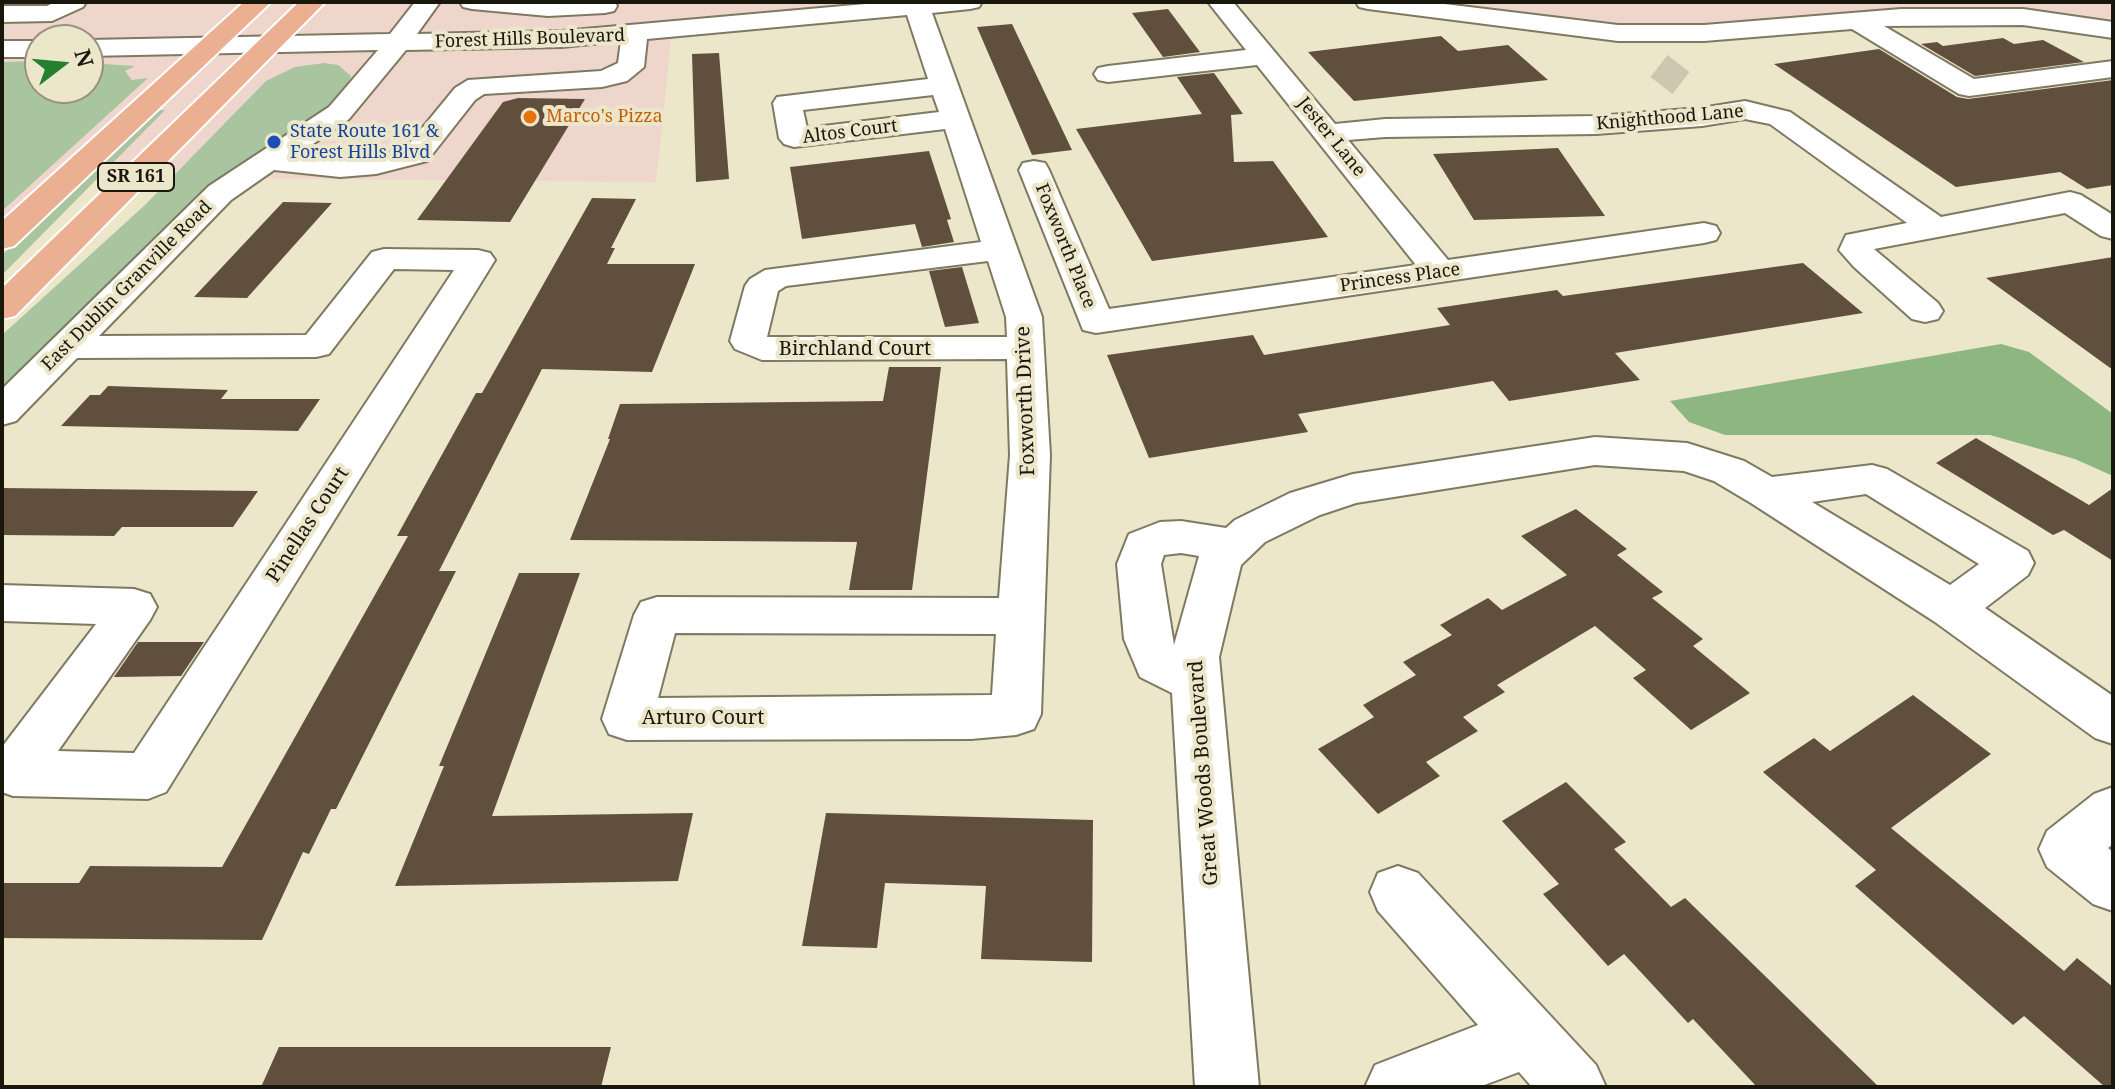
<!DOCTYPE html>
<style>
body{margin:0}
#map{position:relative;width:2115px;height:1089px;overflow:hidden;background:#ece6ca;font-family:"Noto Serif",serif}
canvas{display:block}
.frame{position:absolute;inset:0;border:4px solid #19160c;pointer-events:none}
.north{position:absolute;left:24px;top:24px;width:80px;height:80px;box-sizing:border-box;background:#ece6ca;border:2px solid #98937e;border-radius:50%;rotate:74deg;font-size:22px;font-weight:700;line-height:32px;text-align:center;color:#19160c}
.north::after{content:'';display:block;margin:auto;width:28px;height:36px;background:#247f2f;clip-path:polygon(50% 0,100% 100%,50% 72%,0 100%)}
</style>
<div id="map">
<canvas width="2115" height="1089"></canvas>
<div class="frame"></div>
<div class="north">N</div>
</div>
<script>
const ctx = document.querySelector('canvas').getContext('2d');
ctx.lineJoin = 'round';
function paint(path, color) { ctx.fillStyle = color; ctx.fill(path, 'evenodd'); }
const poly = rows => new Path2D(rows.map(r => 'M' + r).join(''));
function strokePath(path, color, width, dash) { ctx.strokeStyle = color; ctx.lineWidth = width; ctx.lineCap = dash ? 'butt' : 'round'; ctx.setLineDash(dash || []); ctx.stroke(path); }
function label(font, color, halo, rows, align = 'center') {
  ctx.font = font + ' "Noto Serif",serif'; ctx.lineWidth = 8; ctx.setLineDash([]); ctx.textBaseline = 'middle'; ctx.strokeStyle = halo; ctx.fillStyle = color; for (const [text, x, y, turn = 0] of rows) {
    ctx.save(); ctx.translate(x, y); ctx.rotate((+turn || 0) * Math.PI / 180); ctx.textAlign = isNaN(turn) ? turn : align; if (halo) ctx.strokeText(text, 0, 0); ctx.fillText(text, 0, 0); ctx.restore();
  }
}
paint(poly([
 [2,2,979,2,672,31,656,182,96,177,2,262],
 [40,40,88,40,88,88,40,88],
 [1367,2,2113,2,2113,27,2029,18,1693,33]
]), '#eed6cc');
paint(poly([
 [40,61,40,88,88,88,88,63,135,66,125,71,132,80,148,78,2,211,2,62],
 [324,63,338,65,351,76,347,89,333,104,189,205,2,393,2,335,145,205,266,81,295,67],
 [159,110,165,110,2,275,2,255]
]), '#a8c59f');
paint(poly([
 [2001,344,2029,352,2113,414,2113,476,2075,459,1990,435,1725,435,1689,422,1670,401]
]), '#8eb681');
paint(poly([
 [1168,9,1200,52,1163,57,1132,13],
 [1012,24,1072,150,1032,155,977,27],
 [1441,36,1458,51,1508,45,1548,80,1354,101,1308,52],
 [2003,38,2014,44,2043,40,2084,62,1975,76,1921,44,1937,42,1943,46],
 [1879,49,1957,97,1968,99,2113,80,2113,185,2087,189,2060,172,1956,187,1774,64],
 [719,53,729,179,696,182,692,54],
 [1214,73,1243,114,1231,115,1234,162,1273,161,1328,237,1152,261,1076,129,1202,114,1177,77],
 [518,98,585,99,510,222,417,220,503,102],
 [1558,148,1605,216,1474,220,1433,154],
 [929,151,951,219,947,220,954,242,922,247,915,224,802,239,790,167],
 [592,198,636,199,611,248,615,248,607,264,695,264,652,372,542,369,439,571,456,571,336,809,331,809,309,854,303,852,262,940,2,938,2,883,79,883,90,866,222,867,408,536,397,536,476,393,482,393],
 [283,202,332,203,247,298,194,297],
 [2113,257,2113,370,1986,278],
 [1803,263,1863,313,1615,353,1640,380,1509,401,1493,381,1298,414,1308,432,1149,458,1107,355,1253,335,1264,355,1450,325,1437,308,1557,290,1563,296],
 [962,267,979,323,945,327,929,271],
 [889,367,941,367,912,590,849,590,857,542,570,540,610,439,608,439,620,404,883,401],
 [108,386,228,390,221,399,320,399,298,431,61,426,90,395,100,395],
 [1976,438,2089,505,2113,488,2113,561,2064,530,2053,535,1936,463],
 [2,488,258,491,233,527,122,527,114,536,2,535],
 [1576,509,1627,549,1617,555,1663,592,1652,598,1703,639,1693,646,1750,693,1691,730,1633,678,1646,670,1595,626,1497,685,1505,692,1463,717,1478,731,1426,762,1440,776,1378,814,1318,749,1374,717,1363,705,1416,675,1403,662,1452,635,1440,625,1488,598,1502,610,1567,575,1521,536],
 [519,573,580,573,492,816,693,813,678,881,395,886,444,766,439,766],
 [138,642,204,642,181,676,114,677],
 [1913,695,1991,754,1891,828,2064,971,2077,958,2113,987,2113,1087,2105,1087,2024,1016,2013,1025,1855,886,1876,870,1763,772,1814,738,1830,751],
 [1566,782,1626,842,1614,849,1671,907,1685,898,1879,1087,1757,1087,1693,1019,1688,1023,1624,954,1608,966,1543,894,1559,884,1502,821],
 [826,813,1093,820,1092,962,981,959,986,886,885,883,877,948,802,946],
 [279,1047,611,1047,601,1087,261,1087]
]), '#604f3c');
strokePath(poly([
 [1659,66,1681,83]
]), '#ccc7ae', 28, [28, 14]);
const minor = poly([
 [55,2,86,2,83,7,52,21,2,22,2,6,47,6,55,2],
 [415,2,440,2,417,34,562,31,888,2,982,2,979,7,970,9,932,13,1042,317,1050,455,1041,714,1034,729,1016,735,971,739,627,740,609,734,602,719,634,615,641,602,657,597,999,598,1010,455,1007,359,762,360,735,349,730,341,745,286,750,279,765,270,981,242,945,129,794,147,784,144,779,138,773,103,777,97,928,79,907,15,647,39,644,67,627,81,602,87,484,94,475,100,427,161,376,174,340,177,274,170,231,200,99,336,306,335,372,252,384,249,478,250,490,253,495,260,166,792,148,799,13,796,2,792,2,747,96,624,2,621,2,585,134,589,150,594,157,607,150,620,58,751,134,753,454,270,394,269,329,354,316,357,77,358,16,421,2,425,2,389,209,186,329,107,378,50,88,56,88,40,390,34,415,2],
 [621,41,618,63,601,71,468,80,455,88,405,149,376,156,340,159,297,155,349,119,406,50,562,47,621,41],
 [933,95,939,112,807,128,803,110,933,95],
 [988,261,1006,317,1007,337,767,337,778,291,786,286,988,261],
 [675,633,996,634,992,695,658,698,675,633],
 [460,2,615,2,617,6,614,11,605,13,548,16,472,9,463,7,460,2],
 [1208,2,1233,2,1335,124,1385,119,1596,116,1701,108,1745,101,1790,112,1941,217,2070,192,2081,195,2113,215,2113,239,2101,236,2065,213,1874,249,1938,303,1943,311,1938,319,1925,322,1912,319,1854,267,1839,250,1846,235,1907,223,1770,124,1745,119,1702,126,1596,134,1385,137,1348,140,1448,260,1704,223,1716,226,1720,233,1716,240,1704,243,1096,333,1083,330,1019,170,1023,163,1034,161,1045,163,1049,170,1109,309,1416,265,1257,65,1108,82,1098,80,1094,74,1098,68,1108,66,1246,50,1208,2],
 [1356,2,1428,2,1618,25,1704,25,1901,9,2023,9,2113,22,2113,38,2023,25,1884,26,1974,79,2113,61,2113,77,1969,96,1959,94,1852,29,1704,41,1618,41,1368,9,1359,7,1356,2],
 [2,41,40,41,40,57,2,57,2,41],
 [1595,437,1687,443,1744,461,1772,477,1872,465,1887,469,2028,551,2034,563,2028,575,1985,608,2113,696,2113,744,2095,738,1935,622,1751,503,1714,481,1684,471,1595,465,1356,503,1320,515,1265,542,1241,565,1219,657,1259,1087,1195,1087,1172,693,1140,677,1124,639,1117,564,1129,534,1160,522,1181,521,1226,528,1235,520,1290,493,1353,474,1595,437],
 [1866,494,1979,564,1950,585,1812,502,1866,494],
 [1181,553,1199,556,1174,645,1161,564,1164,555,1181,553],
 [2113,787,2113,844,2108,848,2113,852,2113,911,2093,904,2047,867,2039,849,2047,831,2094,794,2113,787],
 [1398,866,1418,873,1596,1065,1606,1087,1532,1087,1519,1072,1479,1087,1365,1087,1375,1065,1478,1025,1378,911,1370,892,1378,873,1398,866]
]);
const major = poly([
 [244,2,271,2,14,246,2,249,2,221,244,2],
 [299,2,325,2,15,316,2,319,2,288,299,2]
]);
strokePath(minor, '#7e7960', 4);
strokePath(major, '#fff', 4);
paint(minor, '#fff');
paint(major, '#ebaf91');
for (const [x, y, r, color] of [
 [530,117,8,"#e8710a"],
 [274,142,8,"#1a4fb4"]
]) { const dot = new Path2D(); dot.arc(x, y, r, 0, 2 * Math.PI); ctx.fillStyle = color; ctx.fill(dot); strokePath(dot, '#ece6ca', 3); }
label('18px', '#19160c', '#ece6ca', [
 ["Forest Hills Boulevard",530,39,-2],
 ["Knighthood Lane",1670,118,-5],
 ["Altos Court",850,132,-7],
 ["Jester Lane",1331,137,51],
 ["Foxworth Place",1065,246,68],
 ["Princess Place",1400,278,-8],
 ["East Dublin Granville Road",127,286,-45]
]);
label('18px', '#c56008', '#ece6ca', [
 ["Marco's Pizza",546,117]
], 'left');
label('18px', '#164399', '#ece6ca', [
 ["State Route 161 &",290,132],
 ["Forest Hills Blvd",290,153]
], 'left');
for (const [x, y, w] of [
 [136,177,76]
]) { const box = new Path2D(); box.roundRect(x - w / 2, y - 14, w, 28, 6); ctx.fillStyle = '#ece6ca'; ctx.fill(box); strokePath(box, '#19160c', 2); }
label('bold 18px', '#19160c', null, [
 ["SR 161",136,177]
]);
label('20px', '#19160c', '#ece6ca', [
 ["Birchland Court",855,349],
 ["Foxworth Drive",1026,401,-92],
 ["Pinellas Court",308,525,-57],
 ["Arturo Court",703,718],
 ["Great Woods Boulevard",1204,773,-94]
]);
</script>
